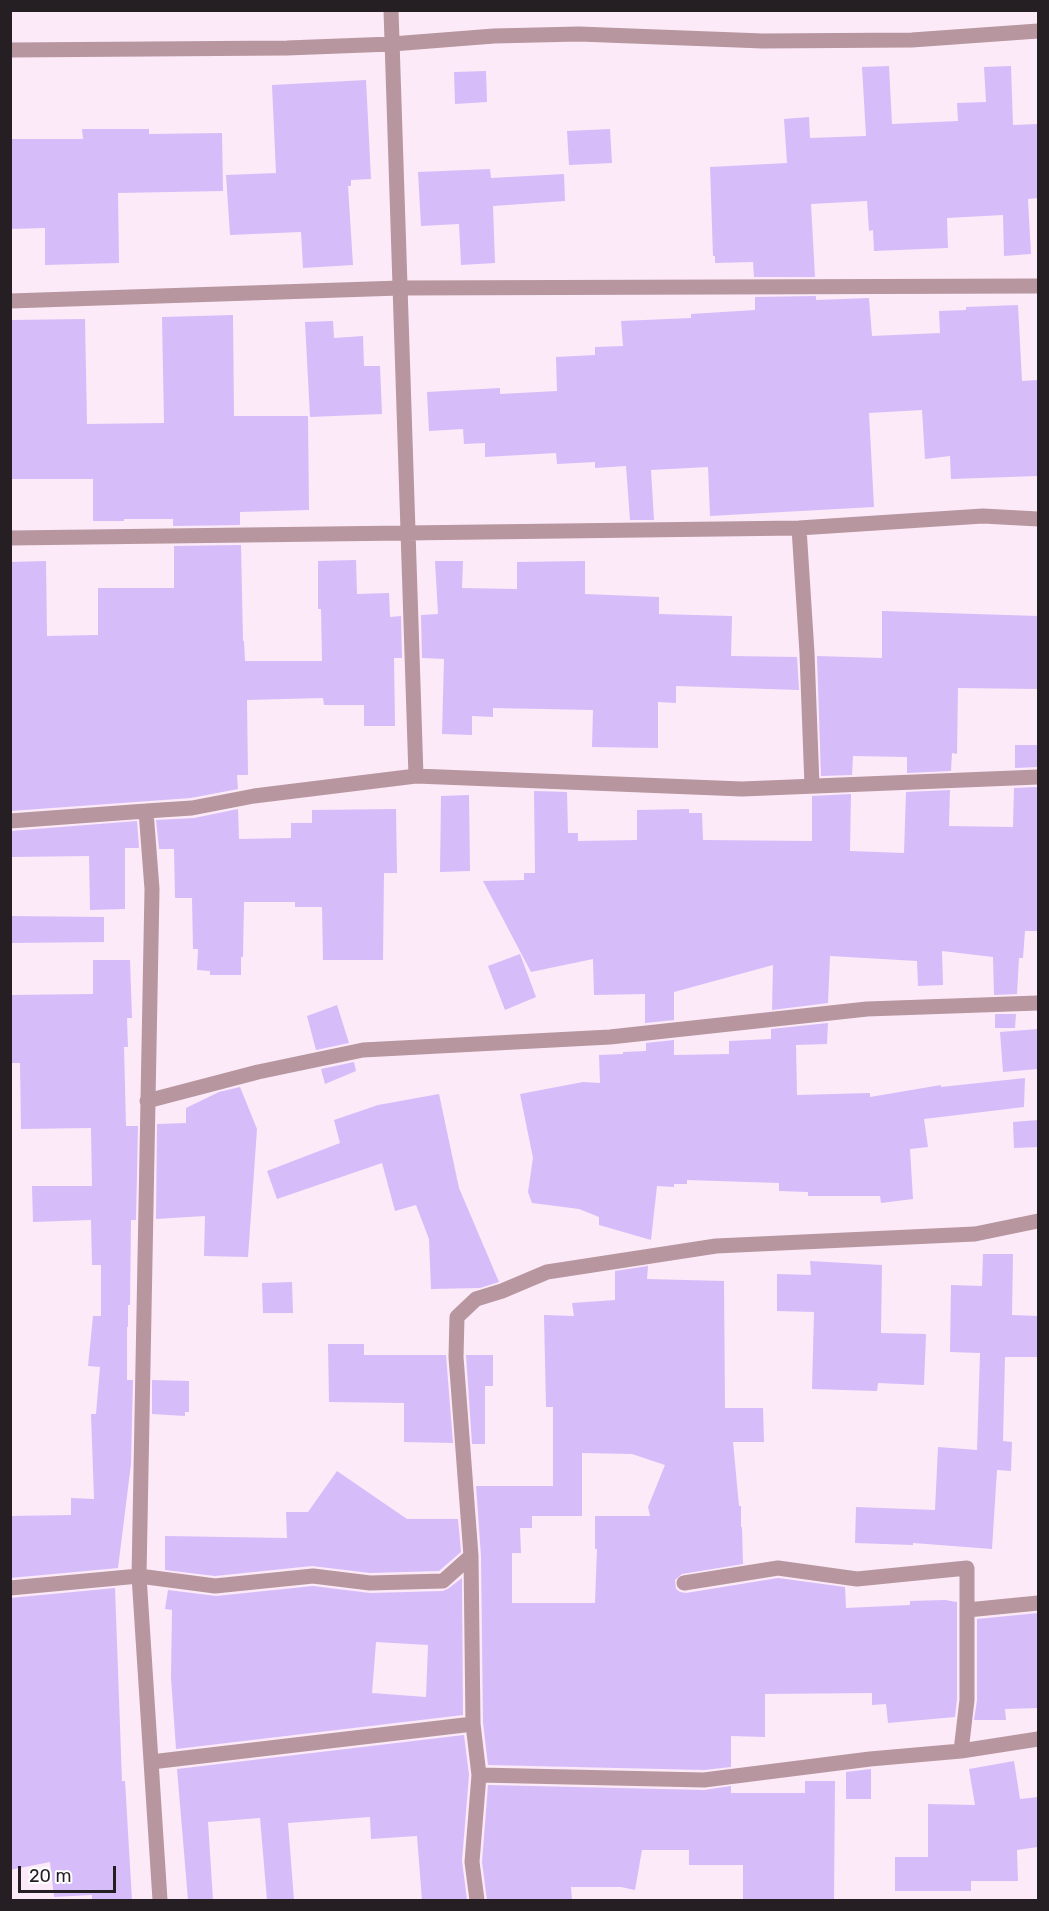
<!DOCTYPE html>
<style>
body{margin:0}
#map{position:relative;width:1049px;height:1911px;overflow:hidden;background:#fceaf8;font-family:Rubik,sans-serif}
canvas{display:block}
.frame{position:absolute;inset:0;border:12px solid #251f24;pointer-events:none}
.scale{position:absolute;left:18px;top:1866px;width:98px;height:27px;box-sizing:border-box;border:3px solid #251f24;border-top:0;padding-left:8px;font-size:18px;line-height:21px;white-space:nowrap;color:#251f24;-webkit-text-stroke:4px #fff;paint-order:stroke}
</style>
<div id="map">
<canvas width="1049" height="1911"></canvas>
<div class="frame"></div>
<div class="scale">20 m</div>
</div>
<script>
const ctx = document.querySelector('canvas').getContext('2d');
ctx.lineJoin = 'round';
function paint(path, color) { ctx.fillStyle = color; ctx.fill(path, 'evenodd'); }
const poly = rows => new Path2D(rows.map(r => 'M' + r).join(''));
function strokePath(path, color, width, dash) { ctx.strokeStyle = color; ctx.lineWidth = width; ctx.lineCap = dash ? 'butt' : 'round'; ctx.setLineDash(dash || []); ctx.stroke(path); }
paint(poly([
 [889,66,892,124,958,121,957,103,986,102,984,67,1011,66,1013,125,1038,124,1038,198,1028,199,1031,254,1004,256,1003,215,947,218,948,248,874,251,873,230,869,231,867,201,811,204,815,277,754,277,753,262,715,263,715,256,713,256,710,167,787,163,784,119,809,117,810,138,866,136,862,67],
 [486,71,487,102,455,104,454,72],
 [366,80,371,179,351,180,351,186,348,186,353,265,303,268,301,232,230,235,226,175,276,173,272,85],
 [82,129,149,129,149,134,222,133,223,191,118,193,119,263,45,265,45,228,10,229,10,139,83,139],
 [610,129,612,163,569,165,567,131],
 [490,169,491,178,564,174,565,201,493,206,495,263,461,265,459,224,421,226,418,172],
 [816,296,816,300,869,298,872,336,940,333,939,311,966,310,966,307,1018,305,1022,381,1038,380,1038,476,951,479,950,456,925,459,922,410,869,413,874,507,710,516,708,467,651,470,654,520,630,520,626,466,595,468,595,462,557,464,556,453,485,457,485,443,464,444,463,429,429,431,427,392,500,388,500,394,557,391,556,357,595,355,595,347,623,346,621,321,691,318,691,314,755,310,755,297],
 [233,315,234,416,308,416,309,510,240,512,240,525,173,526,173,519,124,519,124,521,93,521,93,479,10,479,10,320,85,319,87,424,164,423,162,317],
 [333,321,334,338,363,336,364,366,380,366,382,414,310,417,305,322],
 [241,545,243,641,244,641,245,661,322,661,321,609,318,609,318,561,356,560,357,594,389,593,390,617,401,616,402,658,394,658,395,726,364,726,364,705,324,705,323,698,247,700,248,775,237,775,238,789,191,798,10,811,10,562,46,561,47,636,98,635,98,588,174,588,174,546],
 [435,561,463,561,462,588,517,589,517,562,585,561,585,594,659,597,659,614,732,616,731,656,797,657,799,690,676,686,676,703,658,702,658,748,592,747,593,710,493,708,493,717,472,716,472,735,442,734,444,659,422,658,421,615,438,614],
 [882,611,1038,616,1038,689,958,688,957,754,952,753,951,771,907,773,907,757,853,756,852,775,821,776,817,656,882,658],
 [1015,745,1038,745,1038,767,1015,768],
 [1038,787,1038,931,1025,931,1023,958,1019,958,1017,994,994,995,993,957,942,951,943,985,918,986,917,961,830,956,828,1003,772,1010,773,965,674,992,674,1020,645,1023,645,994,594,995,593,959,531,972,483,881,524,880,524,873,535,873,534,791,567,792,568,833,578,833,578,841,637,840,637,810,689,809,689,813,702,813,703,840,812,841,812,796,851,794,850,851,904,853,906,792,950,790,949,826,1013,827,1014,788],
 [469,795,470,871,440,872,441,796],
 [238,809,239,839,291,838,291,823,312,823,312,810,396,809,397,873,384,873,383,960,323,960,322,907,295,907,295,902,244,902,243,957,241,957,241,975,210,975,210,971,197,970,198,949,193,949,192,898,175,898,174,849,159,849,156,820,194,818],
 [137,821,139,848,125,848,125,909,90,910,89,856,10,857,10,831],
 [10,916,104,917,104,942,10,943],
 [520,954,536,997,505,1010,488,966],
 [93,960,130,960,132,1018,127,1018,128,1047,124,1047,126,1126,138,1126,136,1220,131,1220,130,1305,128,1305,128,1327,127,1327,127,1380,133,1380,131,1464,118,1568,10,1578,10,1516,71,1515,71,1498,94,1499,91,1414,96,1414,100,1367,88,1366,93,1316,101,1316,101,1265,92,1265,91,1220,33,1222,32,1186,92,1186,91,1128,21,1129,20,1063,10,1063,10,995,93,994],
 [337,1005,349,1043,316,1050,307,1016],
 [995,1014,1016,1014,1015,1028,995,1028],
 [828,1023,827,1044,796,1045,797,1095,870,1093,870,1097,941,1085,941,1087,1025,1078,1024,1107,924,1119,928,1147,910,1149,913,1199,881,1203,880,1196,808,1196,808,1192,779,1191,779,1183,687,1180,687,1184,674,1184,674,1187,657,1186,651,1240,599,1225,599,1217,579,1209,532,1203,528,1192,533,1158,520,1094,583,1082,600,1083,599,1055,623,1054,623,1052,646,1051,646,1043,674,1040,674,1055,729,1054,729,1041,771,1039,771,1029],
 [1038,1029,1038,1069,1003,1072,1000,1032],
 [354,1062,356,1071,325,1084,321,1069],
 [240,1087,257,1129,248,1257,204,1256,205,1216,156,1219,157,1124,186,1123,186,1108,219,1092],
 [439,1094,459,1188,499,1282,480,1288,431,1289,429,1239,416,1205,395,1211,382,1163,277,1199,267,1171,340,1143,334,1120,378,1105],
 [1038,1120,1038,1147,1014,1148,1013,1122],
 [983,1254,1013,1254,1012,1315,1038,1316,1038,1357,1005,1357,1003,1441,1012,1442,1011,1471,997,1470,992,1549,913,1543,913,1545,855,1543,856,1507,935,1510,938,1447,977,1450,980,1353,950,1352,951,1285,982,1286],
 [810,1261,882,1265,881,1333,926,1334,924,1385,878,1383,877,1391,812,1389,814,1312,777,1311,777,1274,811,1275],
 [648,1266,647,1279,724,1281,725,1408,763,1408,764,1442,733,1442,739,1506,741,1506,741,1527,742,1527,743,1564,682,1574,675,1580,676,1589,680,1592,686,1593,778,1578,845,1587,846,1608,910,1605,910,1601,945,1600,957,1602,957,1699,955,1717,888,1723,886,1704,872,1705,872,1693,765,1694,765,1737,731,1736,731,1767,704,1770,488,1765,483,1723,481,1556,476,1486,553,1486,553,1407,546,1407,544,1315,574,1316,572,1303,615,1300,615,1271],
 [582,1453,632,1454,665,1465,648,1507,650,1516,595,1516,595,1549,597,1549,595,1603,512,1603,512,1553,521,1553,520,1528,532,1528,532,1516,582,1516],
 [292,1282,293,1313,263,1313,262,1283],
 [328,1344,364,1344,364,1355,446,1355,453,1443,404,1442,404,1403,329,1402],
 [466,1355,493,1355,493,1386,485,1386,485,1444,472,1444],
 [152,1380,189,1381,189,1412,185,1412,185,1416,152,1414],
 [337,1471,407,1519,458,1519,461,1552,439,1571,370,1573,312,1566,215,1576,165,1570,165,1536,287,1538,286,1512,308,1512],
 [462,1578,463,1715,176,1749,171,1678,172,1610,165,1609,168,1590,216,1596,313,1586,370,1593,443,1591,449,1588],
 [376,1642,428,1645,426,1697,372,1693],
 [115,1588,122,1781,125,1781,132,1900,92,1900,92,1895,54,1897,50,1862,10,1870,10,1598],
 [1038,1613,1038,1708,1005,1709,1006,1720,974,1720,977,1700,977,1619],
 [464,1735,469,1775,462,1861,467,1900,422,1900,417,1836,371,1839,370,1817,288,1823,294,1900,267,1900,260,1818,208,1822,213,1900,188,1900,177,1769],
 [1014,1761,1020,1799,1038,1797,1038,1847,1017,1850,1018,1881,971,1881,971,1891,895,1891,895,1857,928,1857,928,1804,975,1805,969,1769],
 [871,1769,871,1799,846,1799,846,1772],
 [805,1781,835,1781,834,1900,743,1900,743,1865,689,1865,689,1850,642,1850,635,1890,621,1887,571,1887,572,1900,487,1900,482,1862,488,1785,704,1790,731,1786,731,1793,805,1793]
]), '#d7bcfa');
strokePath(poly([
 [391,10,416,776],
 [10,50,287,48,392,44,494,36,579,34,763,41,912,40,1038,31],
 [10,301,400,288,1038,286],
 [799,528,807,653,812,786],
 [10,538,799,528,983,516,1038,519],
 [10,821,146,811],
 [147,1101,258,1072,363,1050,610,1037,867,1009,1038,1003],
 [684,1583,778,1568,857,1579,967,1568,967,1610,1038,1603],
 [10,1588,139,1576,215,1586,313,1576,370,1583,443,1581,471,1556],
 [961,1751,967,1700,967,1610],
 [151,1762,473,1724],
 [479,1775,704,1780,870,1759,961,1751,1038,1739],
 [160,1900,139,1576,152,889,146,811,192,808,254,796,416,776,742,789,1038,777],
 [477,1900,472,1862,479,1775,473,1724,471,1556,456,1357,457,1317,476,1299,502,1291,547,1272,716,1246,975,1234,1038,1221]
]), '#b7969f', 15);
</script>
